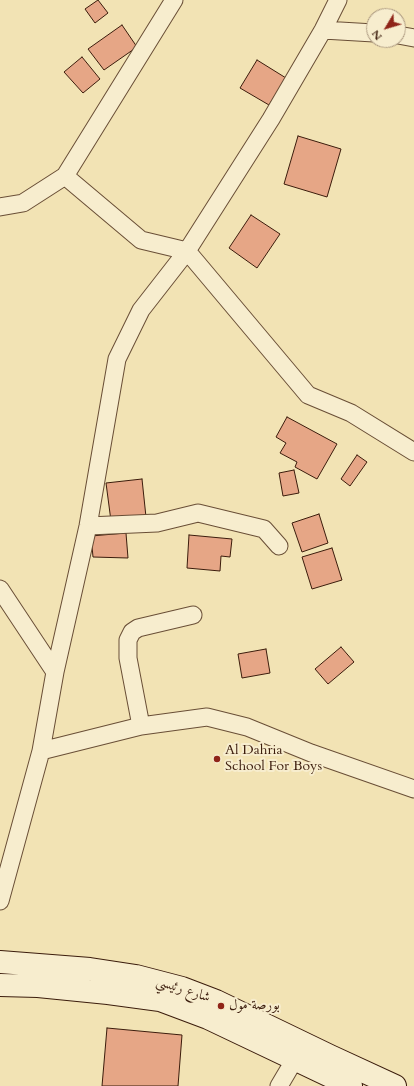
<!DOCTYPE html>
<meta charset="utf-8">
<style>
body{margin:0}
#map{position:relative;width:414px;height:1086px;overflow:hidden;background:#f2e3b4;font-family:Cardo,serif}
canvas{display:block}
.north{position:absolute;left:366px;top:8px;width:40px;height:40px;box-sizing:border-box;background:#f7edce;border:1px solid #ac9980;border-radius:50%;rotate:232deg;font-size:11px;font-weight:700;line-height:16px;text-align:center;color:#3b1c0c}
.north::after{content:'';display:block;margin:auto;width:14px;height:18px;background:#8f2418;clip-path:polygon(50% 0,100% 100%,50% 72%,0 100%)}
</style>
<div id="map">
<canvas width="414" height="1086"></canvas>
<div class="north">N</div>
</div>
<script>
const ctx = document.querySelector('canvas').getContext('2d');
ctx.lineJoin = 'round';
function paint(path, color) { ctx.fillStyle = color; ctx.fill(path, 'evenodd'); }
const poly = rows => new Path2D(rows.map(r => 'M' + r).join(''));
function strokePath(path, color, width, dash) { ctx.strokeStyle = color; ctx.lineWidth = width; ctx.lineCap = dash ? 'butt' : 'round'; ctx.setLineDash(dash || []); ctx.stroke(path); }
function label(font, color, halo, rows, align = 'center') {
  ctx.font = font + ' Cardo,Amiri,serif'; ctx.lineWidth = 4; ctx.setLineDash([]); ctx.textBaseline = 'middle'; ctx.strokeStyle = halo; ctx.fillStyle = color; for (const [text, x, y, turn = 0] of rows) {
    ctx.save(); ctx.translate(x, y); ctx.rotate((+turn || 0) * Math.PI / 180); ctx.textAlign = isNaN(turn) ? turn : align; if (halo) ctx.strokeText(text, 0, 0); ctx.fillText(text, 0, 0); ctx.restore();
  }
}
const building = poly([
 [98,0,108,13,95,23,85,9,98,0],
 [122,25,137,47,104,70,88,49,122,25],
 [82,57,100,79,83,93,64,72,82,57],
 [257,60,286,78,269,105,240,88,257,60],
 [298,136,341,149,327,197,284,184,298,136],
 [251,215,280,234,257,268,229,248,251,215],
 [287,417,337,444,317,479,295,467,297,462,280,453,286,443,276,437,287,417],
 [357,455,367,462,350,486,341,479,357,455],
 [294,470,299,493,283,496,279,473,294,470],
 [142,479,146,517,111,521,106,483,142,479],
 [319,514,328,543,302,552,292,523,319,514],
 [126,533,128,558,93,557,91,536,126,533],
 [189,535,232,539,230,557,221,556,220,571,187,568,189,535],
 [332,548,342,580,312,589,302,557,332,548],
 [341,647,354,662,328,684,315,669,341,647],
 [266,649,270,673,242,678,238,654,266,649],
 [107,1028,182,1035,178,1086,102,1086,107,1028]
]);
paint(building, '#e6a686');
strokePath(building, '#3b1c0c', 1);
const street = poly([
 [323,30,374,33],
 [398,35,414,38],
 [65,176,141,240,187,251,308,395,351,413,414,452],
 [0,207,23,203,65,176,174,0],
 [88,526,157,523,198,513,264,529,279,546],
 [0,589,55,672],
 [141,726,128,658,128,640,132,632,138,628,193,615],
 [41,751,141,726,207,717,247,727,311,753,414,789],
 [0,901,41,751,55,672,88,526,117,359,141,310,187,251,271,119,323,30,338,0],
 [279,1086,295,1059,298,1049]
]);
const secondary = poly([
 [0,962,90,969,136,976,182,988,216,1001,330,1056,395,1086],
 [0,985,38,986,108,993,160,1000,208,1018,351,1086]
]);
strokePath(street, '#694e36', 19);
strokePath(secondary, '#3b1c0c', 24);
strokePath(street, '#f7edce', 17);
strokePath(secondary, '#f7edce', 22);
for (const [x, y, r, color] of [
 [217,759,4,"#8f2418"],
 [221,1006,4,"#8f2418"]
]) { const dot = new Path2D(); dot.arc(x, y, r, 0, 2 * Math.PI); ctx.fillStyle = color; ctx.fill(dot); strokePath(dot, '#f7edce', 1.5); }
label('14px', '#3b1c0c', '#f7edce', [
 ["Al Dahria",225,751],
 ["School For Boys",225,767],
 ["بورصة مول",229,1006]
], 'left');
label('14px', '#3b1c0c', '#f7edce', [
 ["شارع رئيسي",183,990,18]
]);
</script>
